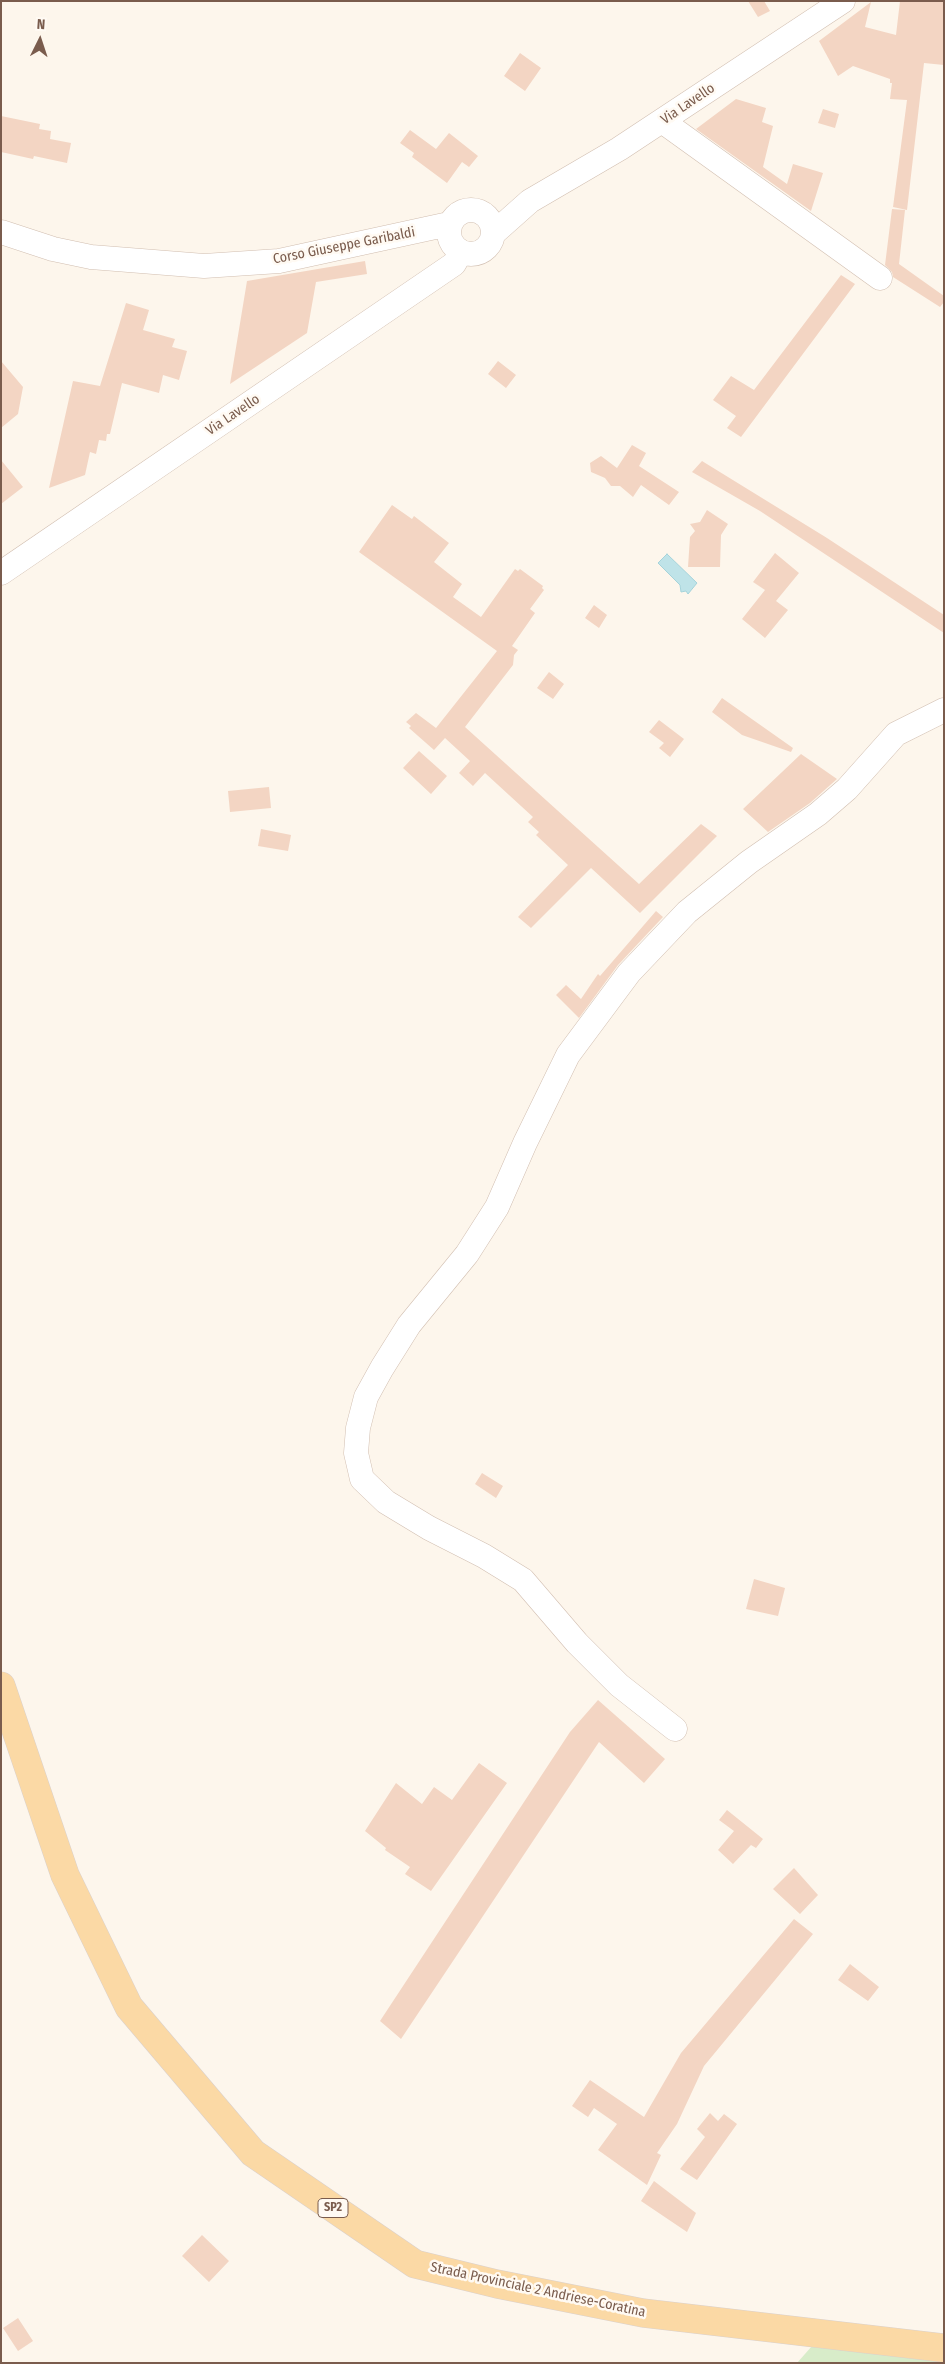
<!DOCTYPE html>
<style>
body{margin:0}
#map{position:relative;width:945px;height:2364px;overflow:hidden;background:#fdf6ec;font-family:"Fira Sans Condensed",sans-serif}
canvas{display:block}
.frame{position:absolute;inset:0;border:2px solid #7a5c4d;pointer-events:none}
.north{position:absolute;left:15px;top:15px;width:50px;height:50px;-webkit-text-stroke:4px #fffaf3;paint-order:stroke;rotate:4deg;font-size:14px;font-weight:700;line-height:20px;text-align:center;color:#7a5c4d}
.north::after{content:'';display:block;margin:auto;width:18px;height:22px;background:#7a5c4d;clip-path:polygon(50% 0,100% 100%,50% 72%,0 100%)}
</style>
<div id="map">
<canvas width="945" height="2364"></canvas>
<div class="frame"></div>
<div class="north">N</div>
</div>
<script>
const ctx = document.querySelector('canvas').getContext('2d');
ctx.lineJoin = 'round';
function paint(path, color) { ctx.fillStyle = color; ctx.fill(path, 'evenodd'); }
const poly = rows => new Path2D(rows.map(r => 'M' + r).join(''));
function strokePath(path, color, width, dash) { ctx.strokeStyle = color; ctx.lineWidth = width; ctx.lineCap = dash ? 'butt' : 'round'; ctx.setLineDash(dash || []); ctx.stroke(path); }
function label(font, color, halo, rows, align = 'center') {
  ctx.font = font + ' "Fira Sans Condensed",sans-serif'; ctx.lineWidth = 5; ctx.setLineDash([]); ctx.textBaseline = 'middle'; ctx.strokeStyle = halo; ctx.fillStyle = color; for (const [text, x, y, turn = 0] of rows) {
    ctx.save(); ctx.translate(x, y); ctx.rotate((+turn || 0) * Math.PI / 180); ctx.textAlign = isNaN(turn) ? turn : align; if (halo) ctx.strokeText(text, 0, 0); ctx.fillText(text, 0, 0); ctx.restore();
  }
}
paint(poly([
 [812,2346,944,2359,944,2363,797,2363]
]), '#d8ecc9');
const water = poly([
 [667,554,697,583,688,594,686,591,681,592,680,585,658,563,667,554]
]);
paint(water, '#bfe3e8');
strokePath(water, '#a5d3da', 1);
paint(poly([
 [748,1,764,1,770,11,758,17],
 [900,1,944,1,944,65,924,63,907,210,893,207,907,100,890,99,892,83,890,83,890,79,853,66,838,76,819,41,871,2,865,27,896,35],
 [520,53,541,68,525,91,504,76],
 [736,99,766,108,762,122,773,126,763,167,787,184,793,164,823,173,811,211,696,129],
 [823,109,839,114,835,128,818,123],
 [1,116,40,124,39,129,51,131,50,139,71,143,67,163,34,156,33,159,1,152],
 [410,130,436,149,449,133,478,156,469,167,462,162,447,183,412,157,414,153,400,143],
 [892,209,905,210,899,264,944,296,944,302,940,307,893,277,892,272,885,265],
 [365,261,367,274,316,282,307,333,230,384,247,281],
 [841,275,855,284,741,437,727,428,736,416,713,400,731,376,754,390],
 [126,303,149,310,143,330,175,339,172,347,187,351,179,380,163,375,159,393,122,383,110,434,107,434,106,441,99,440,96,454,90,452,85,475,49,488,73,381,100,386],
 [1,361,23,387,18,414,1,428],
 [498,361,516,375,506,388,488,374],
 [632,445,646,453,639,466,679,492,669,505,641,485,633,497,620,486,611,486,605,478,591,472,590,463,601,456,617,468],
 [1,460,23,487,1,504],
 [702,461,827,538,944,615,944,633,760,511,692,472],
 [392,505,412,519,414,516,449,543,434,562,462,584,453,597,481,617,515,569,518,571,520,569,543,586,542,588,544,590,530,609,535,613,512,646,518,650,514,655,513,665,465,727,639,884,701,824,717,836,640,913,591,868,531,928,518,917,568,865,536,835,539,832,528,822,533,817,485,773,473,786,459,773,470,761,445,738,434,750,409,728,411,726,406,722,416,713,436,728,497,651,359,552],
 [707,510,728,524,721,535,720,567,688,567,690,537,695,531,690,524,700,522],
 [775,553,799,573,776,601,788,610,765,638,742,619,765,590,753,582],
 [594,605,607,615,599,628,585,618],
 [549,672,564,684,553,699,537,688],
 [722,698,793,748,791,752,742,735,712,712],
 [659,720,684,739,670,757,659,748,664,743,649,732],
 [419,751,447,776,431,794,403,768],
 [801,754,837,779,810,803,768,832,743,809],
 [269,787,271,808,230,812,228,791],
 [261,829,291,835,288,851,258,846],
 [656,911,663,917,618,965,579,1018,556,995,566,985,581,999,598,974,600,976],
 [482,1473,503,1486,496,1498,475,1484],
 [754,1579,785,1588,778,1616,746,1609],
 [598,1700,665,1759,644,1783,599,1742,401,2039,380,2021,570,1732],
 [479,1763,507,1783,431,1891,405,1874,410,1867,385,1850,386,1848,365,1831,396,1783,422,1804,434,1787,452,1800],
 [727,1810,763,1839,756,1848,751,1845,733,1864,718,1850,734,1831,719,1820],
 [794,1868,818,1895,800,1914,773,1889],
 [794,1919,813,1934,704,2066,677,2124,657,2153,661,2155,647,2185,598,2150,617,2124,594,2108,588,2117,572,2106,590,2080,644,2117,681,2053],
 [850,1964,879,1987,868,2001,838,1980],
 [710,2113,718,2121,724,2114,737,2124,697,2180,680,2169,705,2137,697,2129],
 [654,2181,696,2213,687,2232,641,2201],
 [202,2235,229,2261,209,2282,182,2256],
 [18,2318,33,2341,18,2351,3,2328]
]), '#f3d5c3');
const minor = poly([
 [662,121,880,278],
 '449 232a22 22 0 1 1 44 0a22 22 0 1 1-44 0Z',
 [1,232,53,249,91,257,204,266,279,261,449,224],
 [494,233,530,201,619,149,843,1],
 [1,573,454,264,461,252],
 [675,1729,619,1685,577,1643,523,1580,484,1556,429,1528,386,1502,362,1479,356,1453,358,1428,366,1397,382,1368,409,1325,467,1254,497,1207,525,1143,568,1055,629,973,687,912,749,862,818,814,847,789,896,734,944,710]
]);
const major = poly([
 [1,1686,65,1875,129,2007,253,2153,415,2264,497,2284,643,2313,944,2348]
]);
strokePath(minor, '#d1beb0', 25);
strokePath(major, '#dad1cd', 29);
strokePath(minor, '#fff', 24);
strokePath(major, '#fbd9a5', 28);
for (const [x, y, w] of [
 [333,2208,30]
]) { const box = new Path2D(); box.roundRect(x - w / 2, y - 9.5, w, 19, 4); ctx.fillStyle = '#fffaf3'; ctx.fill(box); strokePath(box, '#7a5c4d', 1); }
label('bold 12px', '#7a5c4d', null, [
 ["SP2",333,2208]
]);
label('14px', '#7a5c4d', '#fffaf3', [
 ["Via Lavello",688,104,-34],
 ["Corso Giuseppe Garibaldi",344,246,-11],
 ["Via Lavello",233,415,-34],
 ["Strada Provinciale 2 Andriese-Coratina",538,2290,12]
]);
</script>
